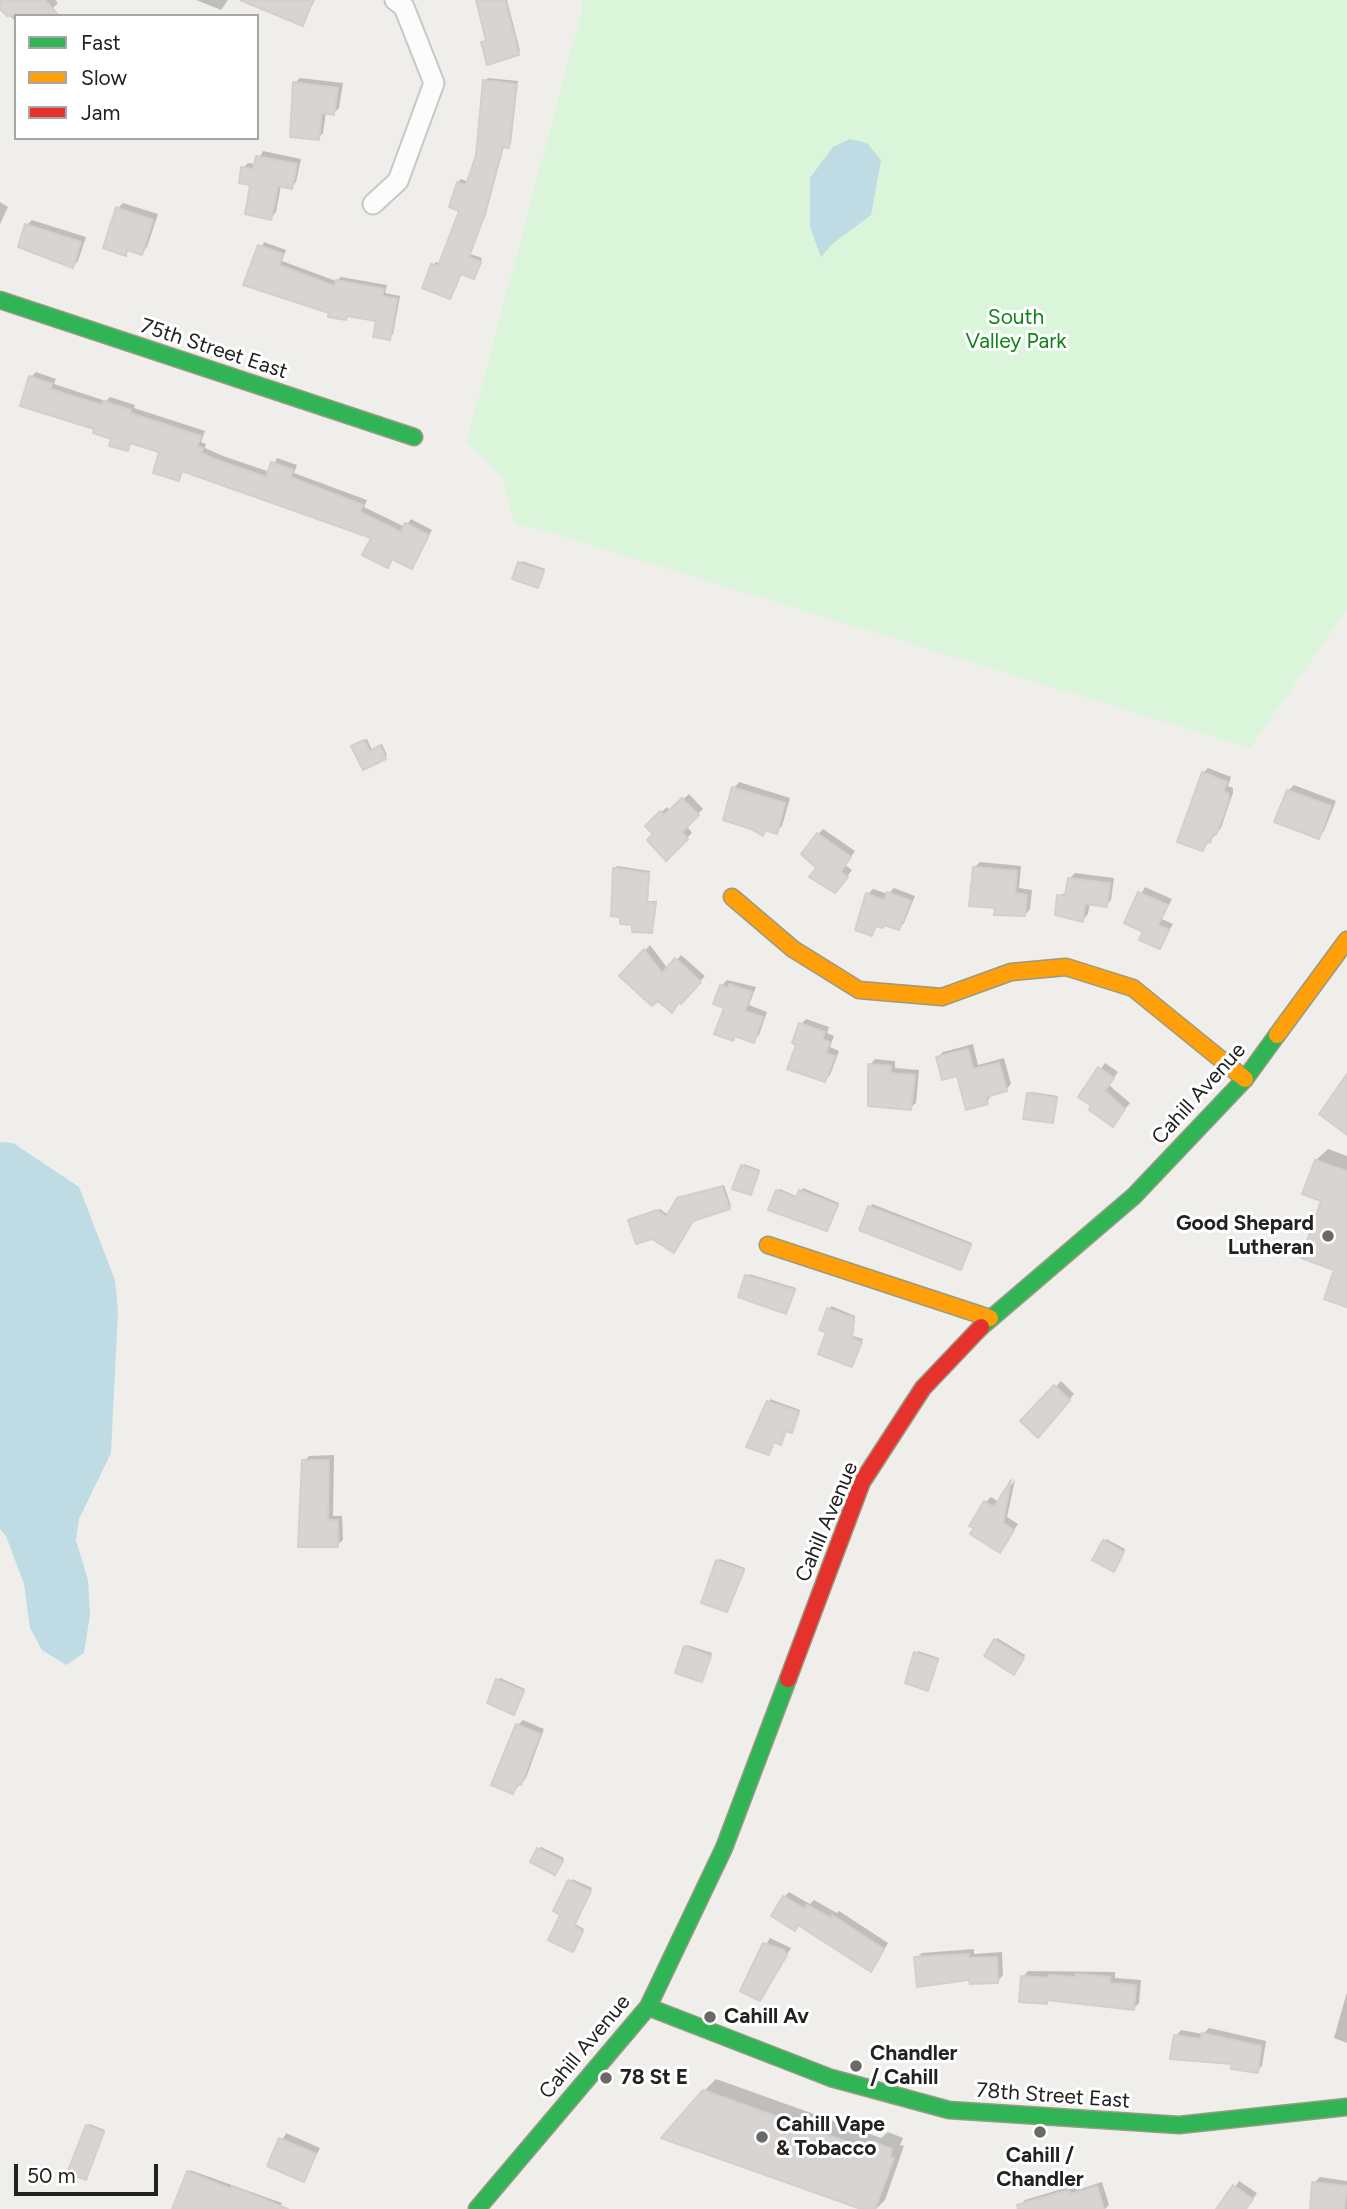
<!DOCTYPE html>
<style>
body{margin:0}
#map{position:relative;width:1347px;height:2209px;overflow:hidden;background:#f0eeeb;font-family:Figtree,sans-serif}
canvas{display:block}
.legend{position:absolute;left:14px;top:14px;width:245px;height:126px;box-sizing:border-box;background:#fff;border:2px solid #a7a7a7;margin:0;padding:9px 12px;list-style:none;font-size:21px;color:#222}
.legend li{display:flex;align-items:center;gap:14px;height:35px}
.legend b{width:35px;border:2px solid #a7a7a7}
.scale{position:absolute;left:14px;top:2164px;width:144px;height:32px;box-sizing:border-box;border:4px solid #222;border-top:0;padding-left:9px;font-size:21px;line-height:24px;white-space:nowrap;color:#222;-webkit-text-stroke:5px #fff;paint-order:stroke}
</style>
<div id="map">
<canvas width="1347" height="2209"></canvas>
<ul class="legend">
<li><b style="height:9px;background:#30b455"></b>Fast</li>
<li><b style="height:9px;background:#ff9f0a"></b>Slow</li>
<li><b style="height:9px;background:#e5322d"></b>Jam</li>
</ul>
<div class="scale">50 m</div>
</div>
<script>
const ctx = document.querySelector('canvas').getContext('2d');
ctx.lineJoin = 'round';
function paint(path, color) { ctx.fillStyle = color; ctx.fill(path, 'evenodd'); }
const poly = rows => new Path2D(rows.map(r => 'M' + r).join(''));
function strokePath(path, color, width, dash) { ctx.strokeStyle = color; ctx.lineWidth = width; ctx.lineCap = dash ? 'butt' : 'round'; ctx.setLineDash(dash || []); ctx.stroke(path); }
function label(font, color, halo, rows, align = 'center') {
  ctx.font = font + ' Figtree,sans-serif'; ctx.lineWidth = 6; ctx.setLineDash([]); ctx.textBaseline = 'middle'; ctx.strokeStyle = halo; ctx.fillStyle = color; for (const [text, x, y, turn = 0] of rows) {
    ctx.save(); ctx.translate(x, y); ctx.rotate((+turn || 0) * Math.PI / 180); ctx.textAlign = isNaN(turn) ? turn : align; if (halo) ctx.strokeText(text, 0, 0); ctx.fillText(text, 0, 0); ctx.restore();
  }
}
paint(poly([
 [580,0,1347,0,1347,609,1250,748,555,534,515,524,502,477,467,441,583,6]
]), '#daf5da');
paint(poly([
 [850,139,867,143,881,160,871,215,832,244,821,257,810,227,810,178,833,147],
 [0,1142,13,1143,79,1187,115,1280,118,1311,111,1453,79,1519,76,1540,88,1580,90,1615,84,1653,66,1665,42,1650,30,1628,24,1584,6,1536,0,1529]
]), '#bfdbe3');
paint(poly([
 [0,0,55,0,58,3,45,16,16,16,16,22,0,6],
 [196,0,228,0,221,10],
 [262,0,315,0,302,24],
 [477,0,507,0,520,51,518,53,483,42,488,40],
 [300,78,343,83,339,108,334,113,326,112,323,133,318,138,295,83],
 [488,78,518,81,511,143,504,146,486,214,470,254,482,258,477,274,474,277,462,272,450,297,433,265,436,262,441,263,461,210,458,182,461,179,469,182,478,155,485,81],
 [263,151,301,159,296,182,291,187,281,185,276,212,271,218,243,168,248,163,256,164],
 [0,202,8,207,0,224],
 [123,203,158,214,147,247,142,253,130,249,125,254,118,208],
 [32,220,86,237,78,261,73,266,38,255,27,225],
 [264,242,286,250,282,261,336,281,341,277,387,285,385,293,400,296,393,334,389,338,378,320,350,314,345,318,245,284],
 [36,372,56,379,54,384,106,401,110,397,135,405,134,408,205,431,201,442,206,444,205,448,223,456,270,472,277,458,297,465,294,473,367,500,364,507,405,527,411,519,432,530,411,567,394,558,388,566,373,537,184,470,178,479,162,451,133,442,127,449,31,377],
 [522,561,545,569,538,586,520,563],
 [367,739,372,750,382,744,387,755,364,768,356,744],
 [1208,768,1231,777,1228,786,1233,788,1233,793,1221,828,1203,849,1203,773],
 [739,782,790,798,782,826,776,832,768,829,763,834,734,788],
 [1294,785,1336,801,1324,831,1318,837,1288,791],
 [689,794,703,809,686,825,692,833,666,858,655,834,647,826,667,807,670,811],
 [823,829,855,851,845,865,852,870,840,886,819,868,818,834],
 [980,862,1021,866,1019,888,1032,890,1030,909,1025,915,997,906,974,868],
 [617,866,650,871,648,901,657,901,651,931,615,868],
 [1075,873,1114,878,1111,900,1106,905,1090,903,1088,914,1083,920,1059,896,1068,891,1069,879],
 [1145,887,1172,899,1162,919,1173,924,1159,947,1146,931,1126,922],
 [894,888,915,896,904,923,898,928,885,923,878,925,872,934,868,894,873,889,888,894],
 [650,945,668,969,681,955,705,976,681,1001,622,976],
 [727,980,756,987,749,1005,767,1012,759,1035,753,1041,737,1035,733,1039,721,986],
 [806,1019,829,1027,827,1033,834,1036,830,1047,839,1051,830,1075,825,1080,798,1043,801,1024],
 [973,1044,978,1065,1004,1058,1011,1084,1006,1090,992,1094,987,1102,938,1057,943,1052],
 [875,1059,895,1061,895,1068,919,1070,916,1103,910,1108,870,1065],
 [1105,1063,1118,1072,1109,1085,1130,1103,1113,1124,1081,1096],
 [1031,1092,1058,1096,1052,1121,1028,1094],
 [1328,1149,1347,1156,1347,1305,1336,1269,1316,1160],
 [744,1164,760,1170,750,1193,742,1166],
 [724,1185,731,1206,729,1208,693,1219,630,1220,660,1209,668,1215,681,1196],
 [803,1188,839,1203,827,1229,777,1191,780,1189,798,1197],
 [872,1204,972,1243,963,1266,961,1268,861,1229],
 [749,1274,796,1288,788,1310,786,1312,747,1276],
 [831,1306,855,1316,853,1336,863,1339,852,1365,828,1331,821,1329],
 [1061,1381,1074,1394,1044,1430,1023,1421],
 [770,1399,800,1410,794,1429,786,1430,780,1443,774,1441,769,1453],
 [334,1455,333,1516,342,1516,343,1540,337,1545,304,1461,309,1456],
 [1015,1480,1007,1517,1018,1524,1000,1551,972,1525,986,1502,991,1497,999,1502],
 [1106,1539,1125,1549,1116,1568,1104,1541],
 [720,1559,745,1568,727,1610,717,1561],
 [997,1638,1025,1655,1016,1671,995,1640],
 [687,1645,712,1653,702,1680,685,1647],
 [918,1651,939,1658,928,1689,916,1653],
 [500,1678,525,1689,514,1713,498,1680],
 [523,1720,544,1729,526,1778,513,1792,518,1725],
 [541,1847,564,1858,557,1871,539,1849],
 [572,1879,592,1888,575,1924,584,1929,575,1947,562,1914,555,1910],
 [789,1892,810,1904,814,1900,837,1913,839,1911,888,1943,876,1964,871,1970,799,1924,794,1929,784,1897],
 [770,1938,791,1948,760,1999,749,1972],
 [974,1949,974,1954,1002,1952,1003,1975,998,1981,971,1978,916,1958,922,1953],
 [1028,1971,1115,1972,1115,1978,1141,1980,1139,2003,1134,2008,1050,1999,1046,2002,1023,1977],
 [1347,1992,1347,2043,1334,2038],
 [1209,2028,1266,2041,1262,2066,1257,2071,1176,2036,1181,2030,1203,2034],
 [716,2079,881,2138,888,2132,903,2138,900,2145,904,2146,885,2200,876,2209,866,2209,704,2091],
 [89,2124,105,2130,87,2176,87,2126],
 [286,2133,320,2148,303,2180,269,2165],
 [190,2170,282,2203,279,2209,174,2209],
 [1320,2177,1347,2181,1347,2209,1312,2209,1314,2183],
 [1239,2181,1257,2193,1246,2209,1221,2209],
 [1102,2182,1109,2205,1105,2209,1021,2209,1020,2205,1025,2200,1075,2185,1077,2190]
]), '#0003');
const building = poly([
 [0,0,45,0,59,16,7,16,0,9,0,0],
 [240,0,313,0,303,26,240,0],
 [476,0,505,0,519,55,487,65,481,42,486,41,476,0],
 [483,80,516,84,509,148,503,147,483,219,469,257,481,262,474,279,461,274,450,299,422,288,431,264,438,266,459,211,449,207,457,182,466,185,476,155,483,80],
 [293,82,338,88,334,115,322,113,319,140,290,137,293,82],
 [256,156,297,164,292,189,278,186,271,220,245,214,250,185,239,183,241,167,253,169,256,156],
 [116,207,153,220,142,255,127,250,126,256,103,248,116,207],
 [25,224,81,242,73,268,18,247,25,224],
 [258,245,283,254,279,265,334,286,336,280,384,289,382,296,397,299,390,340,373,337,376,321,347,316,346,320,328,317,329,313,243,285,258,245],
 [29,376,52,384,50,389,102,405,103,401,131,410,130,413,201,436,197,447,203,448,201,453,217,460,266,477,271,462,293,470,290,477,363,505,360,512,401,532,405,523,429,535,412,569,392,559,388,568,362,555,371,538,182,471,179,481,153,473,159,452,130,443,128,451,109,446,111,439,93,433,94,429,20,406,29,376],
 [518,562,544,571,538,588,512,579,518,562],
 [364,740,370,751,380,745,386,759,363,770,351,746,364,740],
 [1202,772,1227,782,1223,792,1228,793,1229,800,1216,835,1213,834,1210,843,1207,841,1203,851,1177,842,1202,772],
 [732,787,785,803,777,834,765,830,763,836,751,829,723,820,732,787],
 [1287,790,1331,806,1319,839,1274,822,1287,790],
 [682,798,699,815,682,832,688,839,666,861,647,840,653,834,645,826,660,811,664,815,682,798],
 [817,833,851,857,841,872,848,877,835,893,809,877,816,868,801,854,817,833],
 [973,867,1017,871,1015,893,1027,895,1025,916,994,915,995,908,969,906,973,867],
 [613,868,649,873,647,902,656,903,652,933,632,932,632,925,620,924,620,917,611,916,613,868],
 [1068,878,1110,883,1107,907,1085,904,1083,922,1055,915,1057,895,1065,896,1068,878],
 [887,892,911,901,899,930,884,925,883,928,876,926,872,936,855,930,866,893,884,900,887,892],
 [1138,892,1168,905,1158,925,1169,930,1160,949,1139,940,1143,932,1124,923,1138,892],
 [644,949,662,973,675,958,701,982,681,1004,679,1002,672,1013,658,1001,652,1006,619,976,644,949],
 [729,984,752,992,745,1011,763,1017,754,1043,735,1036,733,1041,714,1034,724,1008,713,1004,720,985,728,988,729,984],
 [799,1023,825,1032,822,1039,830,1042,826,1053,835,1056,825,1082,787,1069,796,1045,792,1043,799,1023],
 [968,1049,973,1069,999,1063,1007,1091,986,1097,988,1104,966,1110,957,1076,942,1080,936,1057,968,1049],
 [868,1064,891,1066,890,1073,915,1075,911,1110,868,1106,868,1064],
 [1098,1067,1114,1078,1105,1091,1125,1109,1113,1127,1089,1110,1091,1106,1078,1097,1098,1067],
 [1347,1074,1347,1135,1319,1114,1347,1074],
 [1027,1093,1057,1098,1053,1123,1023,1119,1027,1093],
 [1315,1160,1347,1171,1347,1307,1324,1299,1334,1270,1301,1258,1321,1201,1302,1194,1315,1160],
 [741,1165,759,1172,751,1195,732,1189,741,1165],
 [722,1187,730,1209,693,1221,674,1253,652,1239,636,1244,628,1220,657,1210,666,1217,677,1198,722,1187],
 [776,1190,796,1198,799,1190,838,1205,827,1231,768,1210,776,1190],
 [868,1206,971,1245,961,1270,859,1230,868,1206],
 [745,1275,795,1290,786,1314,738,1297,745,1275],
 [827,1308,854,1318,852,1338,862,1342,852,1367,818,1354,826,1332,819,1330,827,1308],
 [1054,1385,1070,1400,1038,1438,1020,1421,1054,1385],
 [767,1401,799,1412,792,1433,786,1431,781,1445,774,1442,769,1455,746,1447,767,1401],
 [302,1460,329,1460,328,1520,338,1520,338,1547,298,1547,302,1460],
 [1011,1480,1003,1523,1014,1530,1000,1553,970,1534,974,1528,969,1526,984,1501,994,1507,1011,1480],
 [1103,1540,1124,1552,1114,1572,1092,1560,1103,1540],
 [716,1560,744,1570,727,1612,701,1603,716,1560],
 [994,1639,1024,1658,1014,1675,984,1656,994,1639],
 [684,1646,711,1656,702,1682,675,1673,684,1646],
 [914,1652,938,1660,928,1691,905,1683,914,1652],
 [496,1679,524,1691,514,1715,487,1703,496,1679],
 [516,1724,540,1734,521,1785,517,1784,513,1794,491,1785,516,1724],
 [537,1848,563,1861,555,1875,530,1862,537,1848],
 [568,1880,591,1891,574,1926,583,1931,573,1952,548,1940,560,1915,553,1911,568,1880],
 [783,1896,805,1909,807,1905,831,1918,832,1915,884,1949,871,1972,798,1925,795,1931,771,1916,783,1896],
 [763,1943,784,1950,787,1955,760,2001,740,1991,763,1943],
 [969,1954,969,1958,997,1957,998,1983,970,1984,969,1980,917,1987,914,1957,969,1954],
 [1076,1974,1110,1977,1110,1983,1136,1985,1134,2010,1047,2000,1047,2004,1019,2002,1021,1976,1049,1978,1049,1975,1076,1977,1076,1974],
 [1202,2033,1261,2046,1258,2073,1231,2069,1232,2064,1170,2059,1174,2035,1201,2039,1202,2033],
 [703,2090,872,2151,874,2142,892,2149,890,2157,894,2158,875,2209,861,2209,661,2138,703,2090],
 [86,2125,104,2132,86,2180,67,2173,86,2125],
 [279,2138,316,2154,304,2182,267,2166,279,2138],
 [187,2171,231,2189,232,2186,288,2209,172,2209,187,2171],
 [1312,2182,1347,2186,1344,2209,1310,2209,1312,2182],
 [1233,2185,1253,2199,1246,2209,1216,2209,1233,2185],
 [1097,2186,1104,2209,1018,2209,1017,2205,1069,2190,1071,2194,1097,2186]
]);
paint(building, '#d7d4d2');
strokePath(building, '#d3d0cc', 2);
const street = poly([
 [373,204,398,181,434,83,404,7,395,0]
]);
const fast = poly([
 [0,300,414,437],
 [981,1327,1134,1196,1245,1079,1277,1035],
 [648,2007,831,2078,949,2110,1179,2125,1347,2107],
 [477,2209,648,2007,724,1848,788,1679]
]);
const slow = poly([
 [732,897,793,949,859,990,942,997,1011,972,1066,967,1133,988,1245,1079],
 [1277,1035,1347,940],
 [768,1245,990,1318]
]);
const jam = poly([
 [788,1679,862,1482,923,1388,981,1327]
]);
strokePath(street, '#c9c8c7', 23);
strokePath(fast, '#999a82', 19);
strokePath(slow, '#999a82', 19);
strokePath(jam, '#999a82', 19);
strokePath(street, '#fdfcfc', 19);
strokePath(fast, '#30b455', 16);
strokePath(slow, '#ff9f0a', 16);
strokePath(jam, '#e5322d', 16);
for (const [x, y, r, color] of [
 [1328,1236,7,"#6a6968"],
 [710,2017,7,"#6a6968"],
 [856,2066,7,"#6a6968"],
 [606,2078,7,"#6a6968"],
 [1040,2132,7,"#6a6968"],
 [762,2137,7,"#6a6968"]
]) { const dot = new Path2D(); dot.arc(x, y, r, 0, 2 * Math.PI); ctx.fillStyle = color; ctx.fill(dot); strokePath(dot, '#fff', 2.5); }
label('21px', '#0c8416', '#fff', [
 ["South",1016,318],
 ["Valley Park",1016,342]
]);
label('21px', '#222', '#fff', [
 ["75th Street East",214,349,18],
 ["Cahill Avenue",1199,1094,-48],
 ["Cahill Avenue",827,1522,-67],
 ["Cahill Avenue",585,2047,-50],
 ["78th Street East",1053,2096,4]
]);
label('bold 21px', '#222', '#fff', [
 ["Good Shepard",1314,1224,"right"],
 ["Lutheran",1314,1248,"right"],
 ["Cahill Av",724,2017],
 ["Chandler",870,2054],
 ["/ Cahill",870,2078],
 ["78 St E",620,2078],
 ["Cahill Vape",776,2125],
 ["& Tobacco",776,2149],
 ["Cahill /",1040,2156,"center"],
 ["Chandler",1040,2180,"center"]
], 'left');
</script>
